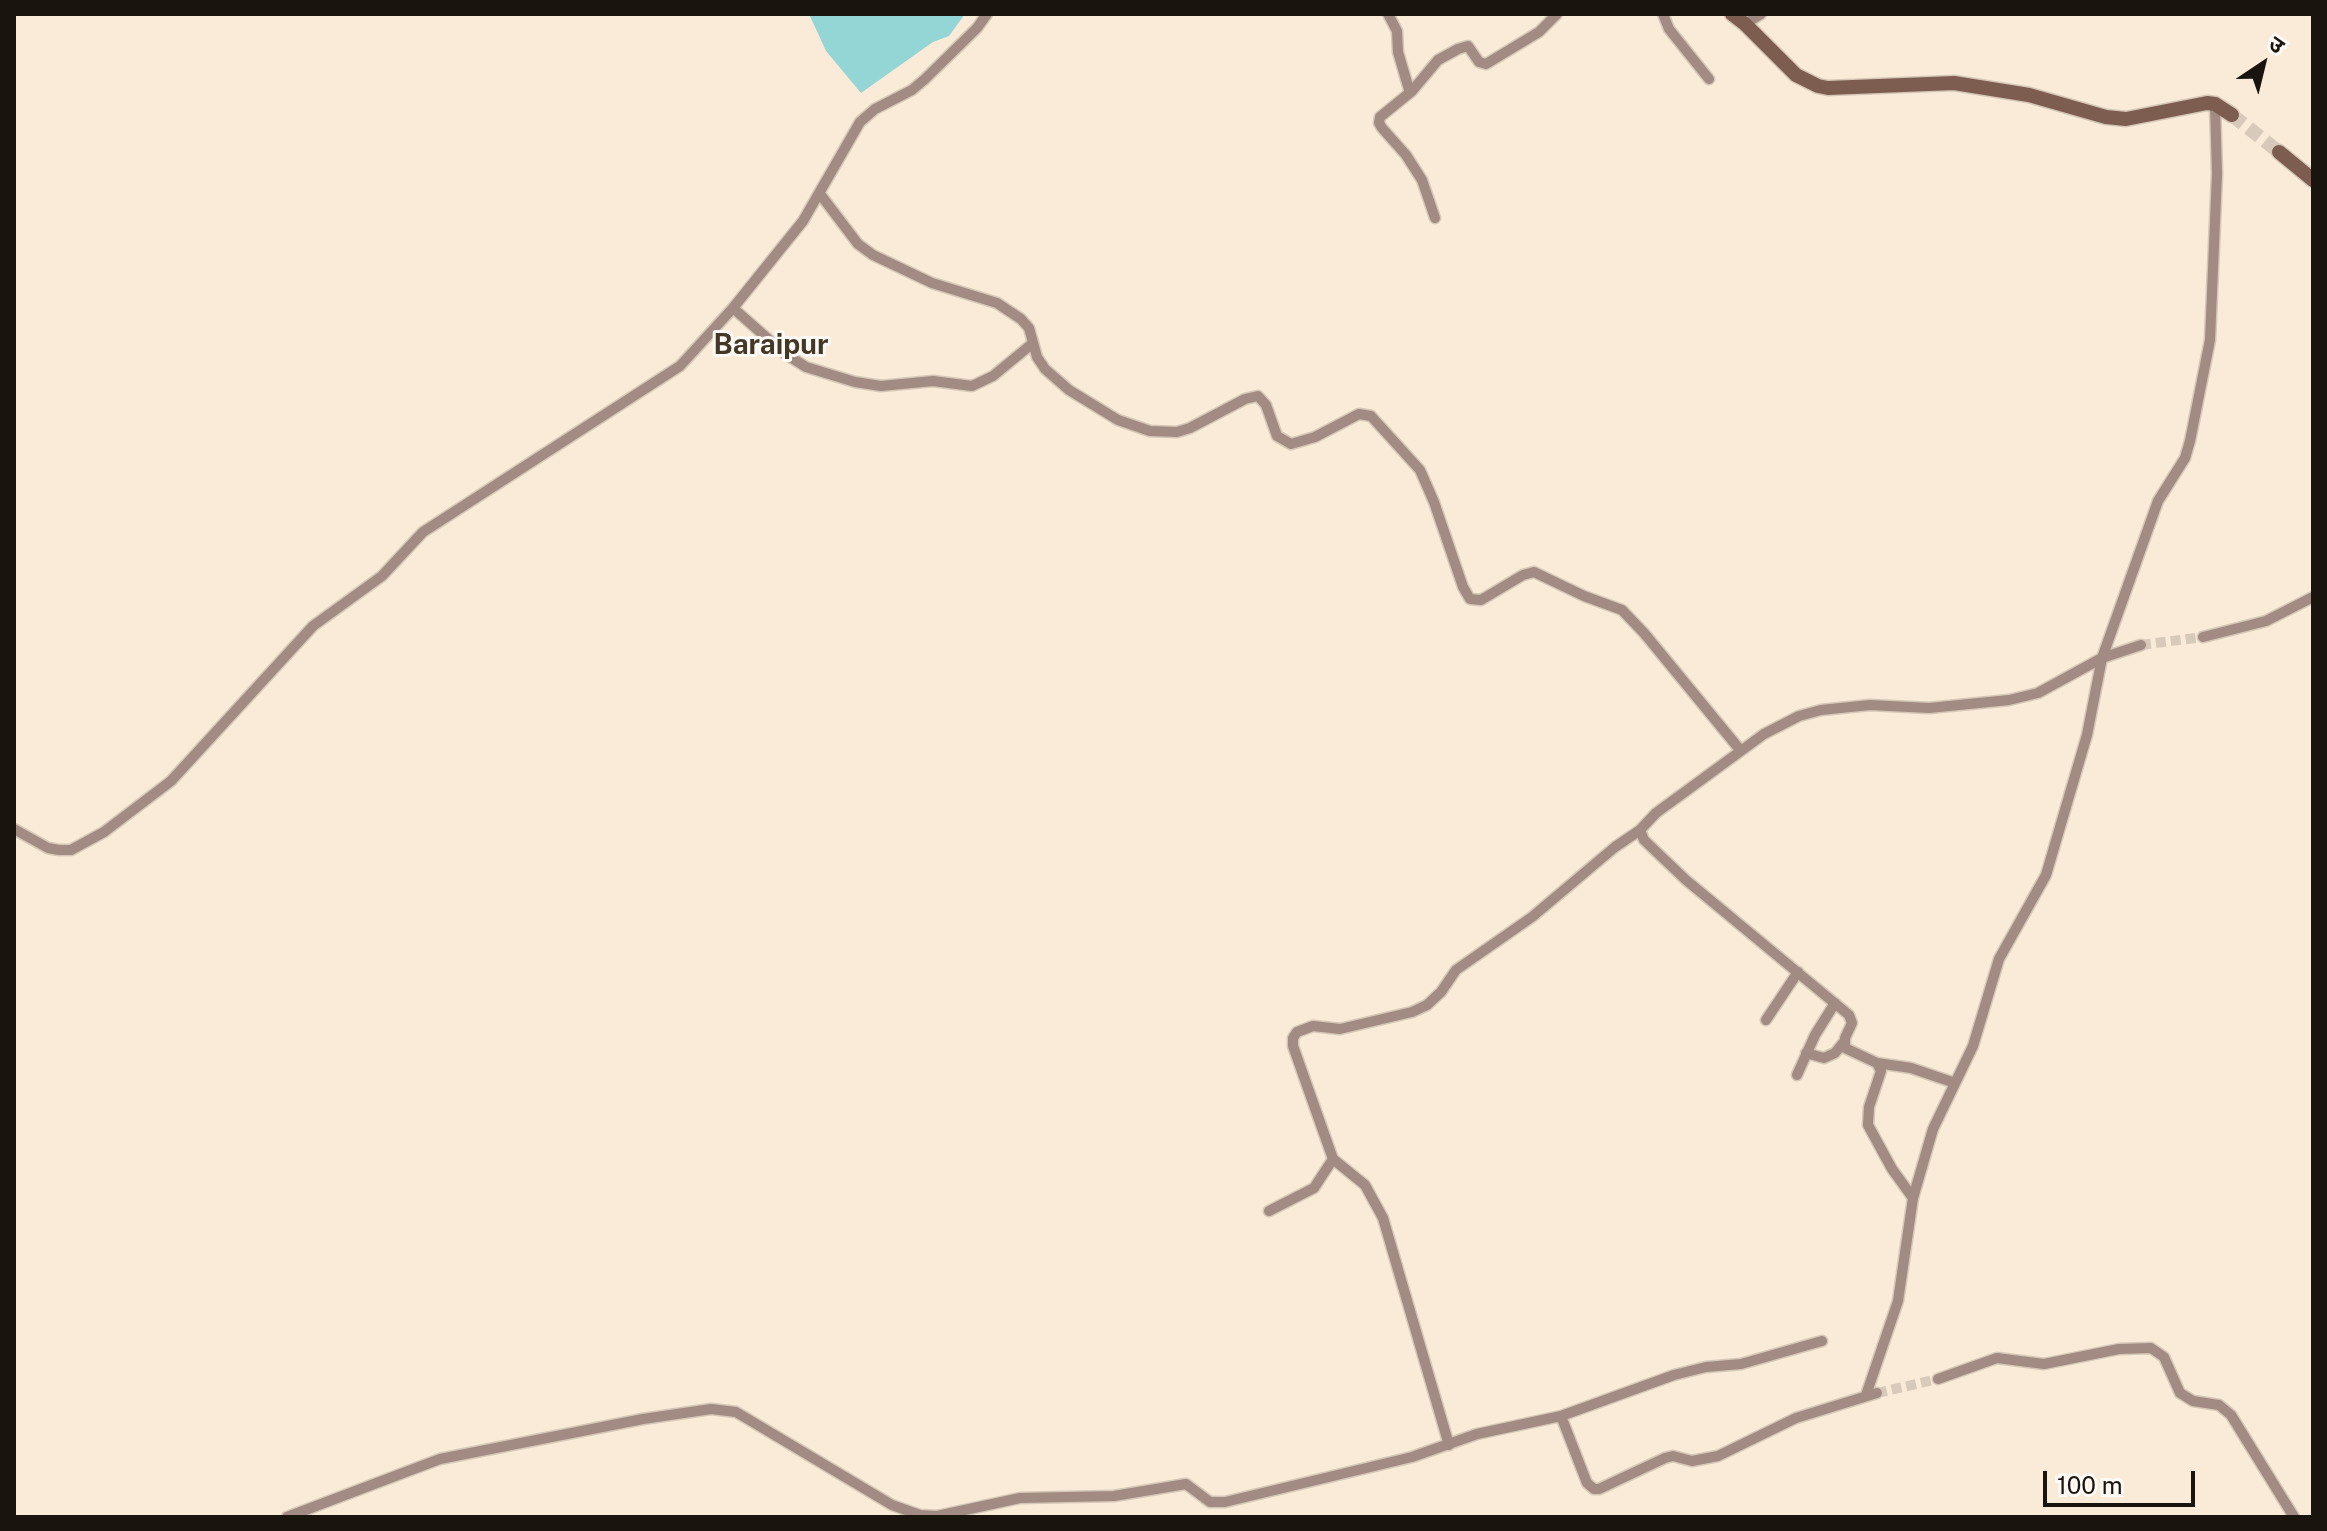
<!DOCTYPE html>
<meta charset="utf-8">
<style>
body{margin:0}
#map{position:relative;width:2327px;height:1531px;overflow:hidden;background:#faead8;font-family:"Public Sans","Noto Sans Devanagari",sans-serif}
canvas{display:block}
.frame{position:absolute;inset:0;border:16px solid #1a140e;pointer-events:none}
.north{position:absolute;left:2223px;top:24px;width:80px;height:80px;-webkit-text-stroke:6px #fdfaf6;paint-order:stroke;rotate:35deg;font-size:22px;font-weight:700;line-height:32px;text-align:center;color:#1a140e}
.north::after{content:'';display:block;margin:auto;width:28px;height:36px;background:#1a140e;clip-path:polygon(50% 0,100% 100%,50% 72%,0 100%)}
.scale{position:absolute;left:2043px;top:1471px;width:152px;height:36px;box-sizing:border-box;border:4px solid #1a140e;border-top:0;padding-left:10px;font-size:24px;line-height:28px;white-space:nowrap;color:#1a140e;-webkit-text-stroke:6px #fdfaf6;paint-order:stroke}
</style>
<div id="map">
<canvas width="2327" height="1531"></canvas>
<div class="frame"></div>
<div class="north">उ</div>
<div class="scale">100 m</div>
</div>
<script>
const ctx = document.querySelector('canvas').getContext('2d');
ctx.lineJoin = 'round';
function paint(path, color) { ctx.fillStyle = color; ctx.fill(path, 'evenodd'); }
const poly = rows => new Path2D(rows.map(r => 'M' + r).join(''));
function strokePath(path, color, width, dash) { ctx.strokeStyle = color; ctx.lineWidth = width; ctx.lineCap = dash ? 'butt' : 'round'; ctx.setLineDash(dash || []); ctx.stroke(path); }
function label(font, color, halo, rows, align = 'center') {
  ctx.font = font + ' "Public Sans",sans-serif'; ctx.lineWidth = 6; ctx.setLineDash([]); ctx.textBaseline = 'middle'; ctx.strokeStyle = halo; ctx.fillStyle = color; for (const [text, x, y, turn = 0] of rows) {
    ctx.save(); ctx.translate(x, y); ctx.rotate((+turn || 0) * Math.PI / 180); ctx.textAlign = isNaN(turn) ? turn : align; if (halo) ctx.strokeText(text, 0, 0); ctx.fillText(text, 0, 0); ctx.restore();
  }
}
paint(poly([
 [809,14,965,14,949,36,933,42,861,93,826,51]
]), '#94d6d5');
strokePath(poly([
 [2141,645,2203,637],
 [1877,1393,1938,1379]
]), '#d8caba', 10, [10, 5]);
strokePath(poly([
 [2232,115,2279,152]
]), '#d8caba', 14, [14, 7]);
const street = poly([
 [1388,14,1397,31,1398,52,1410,93],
 [1663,14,1669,29,1709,79],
 [1745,24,1761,14],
 [820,194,858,244,873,255,932,283,997,303,1021,319,1029,328,1037,357,1045,369,1069,390,1118,420,1150,431,1177,432,1190,428,1245,399,1258,396,1266,405,1277,436,1291,444,1315,437,1359,414,1371,416,1420,470,1434,502,1463,587,1470,599,1481,600,1523,575,1534,572,1584,596,1622,610,1644,633,1741,751],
 [1435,218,1422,180,1406,155,1382,128,1379,123,1380,117,1412,91,1438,60,1458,49,1468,46,1479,62,1486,64,1539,32,1557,14],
 [733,308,784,353,806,367,855,382,881,386,933,381,972,386,993,376,1033,343],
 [2203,637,2266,621,2313,597],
 [14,829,48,848,59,850,71,850,104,832,171,781,313,626,382,576,423,532,680,366,733,308,803,221,860,122,875,109,912,90,925,79,977,28,987,14],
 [1766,1020,1798,972],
 [1806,1053,1824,1058,1835,1053,1843,1043],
 [1877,1063,1911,1068,1955,1083],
 [1797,1075,1815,1035,1835,1003],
 [1913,1198,1892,1169,1868,1125,1869,1107,1881,1071,1877,1063,1845,1048,1845,1038,1852,1023,1849,1015,1686,880,1644,840,1640,830,1656,813,1764,734,1799,716,1821,710,1870,705,1929,708,2009,700,2038,693,2102,658,2141,645],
 [1269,1211,1314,1188,1333,1159],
 [1938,1379,1997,1358,2044,1364,2119,1349,2151,1348,2164,1357,2180,1393,2193,1401,2219,1405,2231,1415,2294,1517],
 [1866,1395,1898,1301,1913,1198,1933,1129,1973,1046,1999,959,2046,875,2087,735,2102,658,2158,501,2185,458,2190,441,2210,340,2217,174,2215,104],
 [1561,1416,1674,1375,1706,1367,1741,1364,1822,1341],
 [1449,1445,1383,1218,1365,1185,1333,1159,1293,1046,1293,1038,1297,1032,1313,1026,1340,1029,1412,1012,1427,1005,1441,992,1456,970,1532,917,1615,847,1640,830],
 [287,1517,440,1459,643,1419,711,1409,736,1412,892,1505,920,1515,937,1516,1020,1498,1114,1496,1186,1484,1210,1502,1225,1502,1412,1457,1477,1434,1561,1416,1587,1483,1594,1489,1599,1489,1665,1458,1673,1456,1692,1461,1718,1456,1796,1418,1877,1393]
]);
const secondary = poly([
 [1732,14,1745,24,1796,75,1818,86,1828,88,1954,83,2029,95,2106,117,2126,119,2207,103,2215,104,2232,115],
 [2279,152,2313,180]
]);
strokePath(street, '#d6c8b8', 13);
strokePath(secondary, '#d6c8b8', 17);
strokePath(street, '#a18b82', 10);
strokePath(secondary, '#7c5d50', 14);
label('bold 28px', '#433728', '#fdfaf6', [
 ["Baraipur",771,345]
]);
</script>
